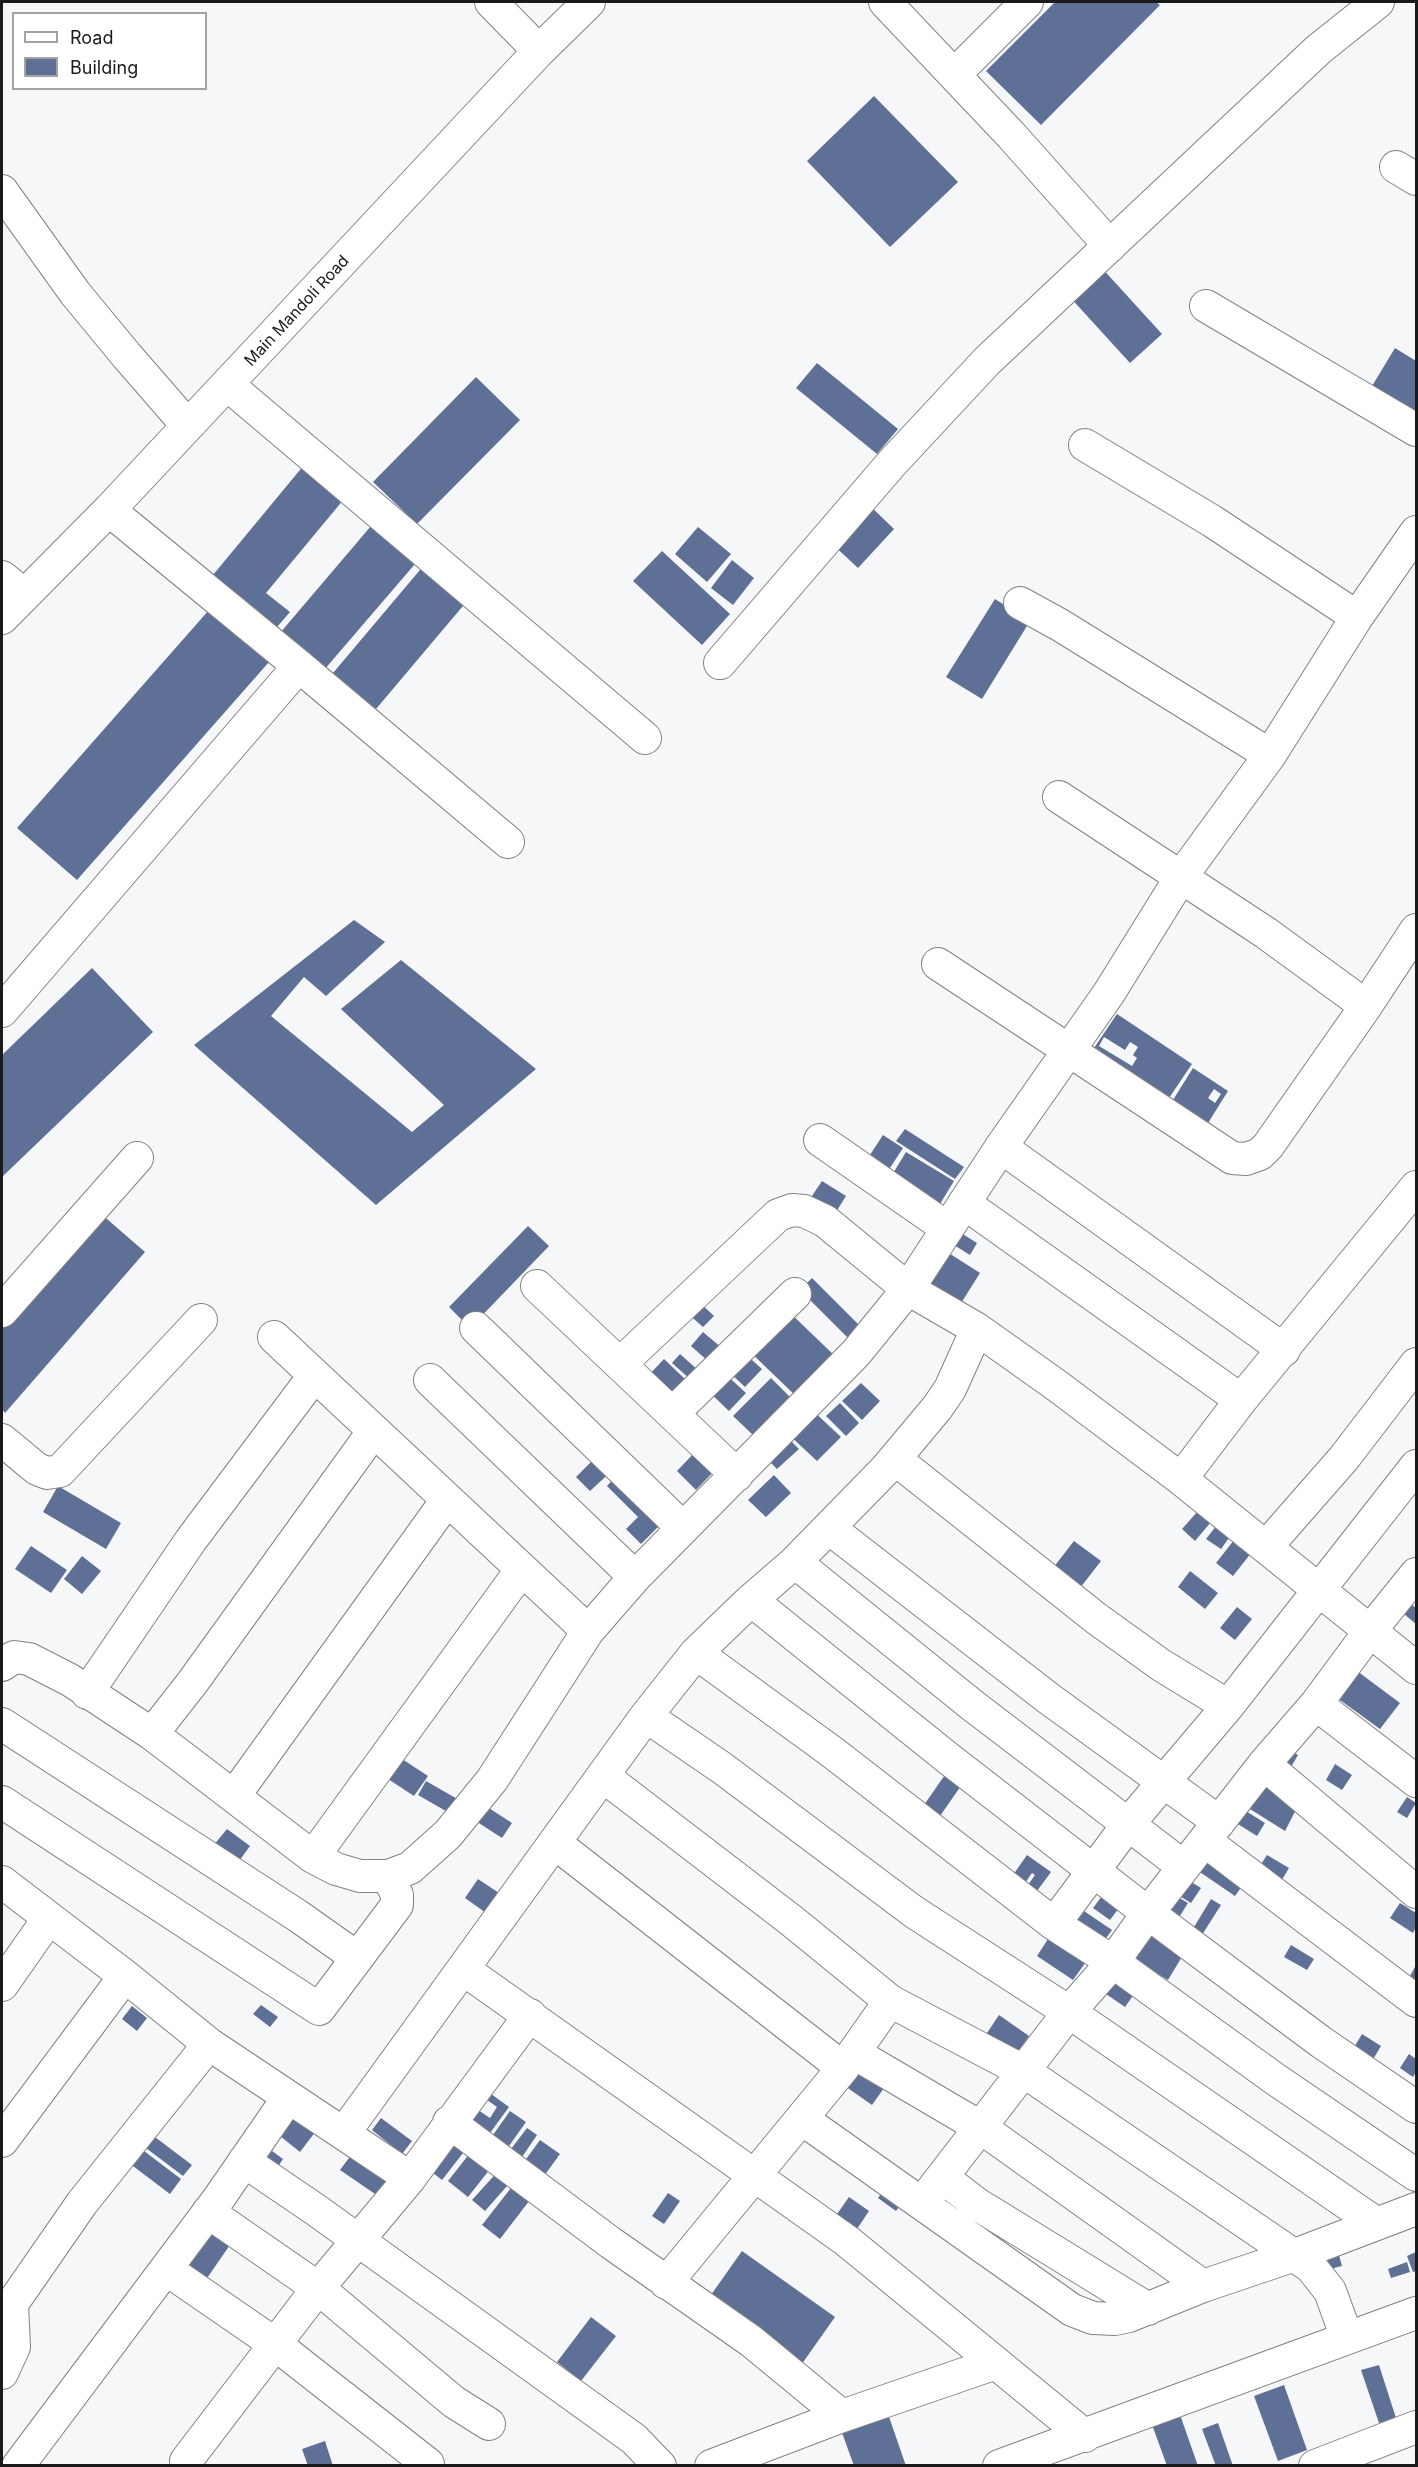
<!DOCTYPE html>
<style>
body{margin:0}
#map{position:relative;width:1418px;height:2467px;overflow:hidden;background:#f6f7f9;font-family:Inter,sans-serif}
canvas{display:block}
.frame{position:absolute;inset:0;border:3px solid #1a1a1b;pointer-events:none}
.legend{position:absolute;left:12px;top:12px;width:195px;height:78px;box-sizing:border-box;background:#fff;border:2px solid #a3a3a4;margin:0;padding:8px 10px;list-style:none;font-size:18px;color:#1a1a1b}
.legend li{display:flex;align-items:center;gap:12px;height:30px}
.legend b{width:30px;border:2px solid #a3a3a4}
</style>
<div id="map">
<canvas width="1418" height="2467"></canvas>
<div class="frame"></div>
<ul class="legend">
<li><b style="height:8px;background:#fff"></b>Road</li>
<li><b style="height:16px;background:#5e7096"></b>Building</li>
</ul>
</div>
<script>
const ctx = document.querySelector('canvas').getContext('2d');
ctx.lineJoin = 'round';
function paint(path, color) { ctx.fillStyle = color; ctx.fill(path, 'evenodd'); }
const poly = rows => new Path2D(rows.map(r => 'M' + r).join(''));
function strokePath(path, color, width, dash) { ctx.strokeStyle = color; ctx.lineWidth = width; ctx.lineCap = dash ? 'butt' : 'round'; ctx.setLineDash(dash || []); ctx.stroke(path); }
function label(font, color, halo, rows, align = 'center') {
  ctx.font = font + ' Inter,sans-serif'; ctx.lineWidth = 6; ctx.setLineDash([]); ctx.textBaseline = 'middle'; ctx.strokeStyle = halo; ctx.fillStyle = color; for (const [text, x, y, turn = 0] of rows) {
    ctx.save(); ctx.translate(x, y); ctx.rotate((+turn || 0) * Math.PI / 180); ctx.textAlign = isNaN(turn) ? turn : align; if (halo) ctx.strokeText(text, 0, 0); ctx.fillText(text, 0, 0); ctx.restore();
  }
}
paint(poly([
 [1055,2,1156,2,1160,5,1041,125,986,71],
 [874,96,958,182,890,247,807,161],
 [1100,266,1162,334,1130,363,1068,295],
 [1395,348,1416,361,1416,419,1369,391],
 [817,363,898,429,877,454,796,388],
 [476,377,520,420,417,524,373,482],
 [309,459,349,493,266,593,290,612,277,627,213,575],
 [865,501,894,529,858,568,828,540],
 [377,519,421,557,324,670,280,633],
 [698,527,731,554,707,582,675,554],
 [662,551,730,614,702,645,633,581],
 [732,560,754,578,733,605,711,588],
 [425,564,468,600,376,709,333,673],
 [995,599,1030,621,982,699,946,677],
 [209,610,269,662,77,880,17,828],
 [354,920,385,942,326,996,304,977,271,1016,412,1132,444,1105,341,1009,401,960,536,1069,376,1205,194,1045],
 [92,968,153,1032,2,1177,2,1055],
 [1117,1014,1192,1064,1169,1098,1094,1048],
 [1104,1037,1125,1050,1130,1042,1138,1047,1133,1055,1137,1058,1132,1066,1099,1046],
 [1193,1068,1228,1091,1208,1123,1173,1100],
 [1214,1089,1221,1094,1215,1103,1208,1098],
 [905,1129,964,1167,955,1179,896,1141],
 [883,1135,903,1148,888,1171,868,1158],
 [906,1152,954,1181,940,1204,892,1175],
 [822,1181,846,1196,831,1220,806,1205],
 [100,1213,145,1252,5,1413,2,1409,2,1326],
 [528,1226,549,1246,470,1328,449,1307],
 [953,1228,977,1243,970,1255,946,1240],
 [944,1250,980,1273,958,1308,921,1285],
 [812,1278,860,1326,848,1338,800,1290],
 [697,1300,714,1316,703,1327,686,1312],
 [785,1308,837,1358,798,1398,746,1348],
 [703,1332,722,1348,709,1362,691,1346],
 [743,1352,762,1369,745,1387,727,1370],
 [680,1354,699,1371,691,1380,672,1363],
 [664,1359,687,1381,669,1400,646,1378],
 [721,1370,746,1393,729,1411,704,1387],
 [771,1378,790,1397,753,1435,733,1416],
 [861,1383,880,1401,862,1420,842,1401],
 [840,1403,859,1423,846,1436,826,1416],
 [809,1407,841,1437,817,1461,786,1432],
 [784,1434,799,1449,777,1469,763,1455],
 [697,1450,716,1469,696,1490,677,1471],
 [600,1453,615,1468,590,1491,576,1477],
 [620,1472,666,1519,641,1544,626,1529,638,1517,607,1486],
 [774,1475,791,1493,766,1517,748,1500],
 [58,1486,121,1523,106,1549,43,1512],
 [1198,1511,1211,1522,1195,1541,1182,1529],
 [1220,1521,1234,1531,1221,1549,1206,1539],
 [1238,1535,1255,1548,1233,1576,1216,1563],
 [1074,1541,1101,1561,1080,1588,1053,1568],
 [31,1546,67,1570,51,1593,15,1569],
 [82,1556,101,1571,82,1594,64,1579],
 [1190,1571,1218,1593,1205,1609,1178,1587],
 [1406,1600,1416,1608,1416,1624,1398,1609],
 [1237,1607,1252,1619,1235,1640,1220,1628],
 [1349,1665,1400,1703,1380,1729,1329,1692],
 [1283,1746,1298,1755,1288,1772],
 [393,1753,428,1776,414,1796,379,1773],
 [1335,1764,1352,1775,1342,1790,1326,1780],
 [949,1769,965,1780,940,1816,924,1805],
 [1266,1777,1300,1802,1285,1831,1242,1804],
 [426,1781,459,1800,451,1814,418,1795],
 [1407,1797,1416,1803,1407,1818,1397,1812],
 [478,1801,512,1823,502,1838,468,1816],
 [1241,1808,1265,1823,1257,1836,1233,1821],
 [227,1829,250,1846,237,1864,213,1846],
 [1203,1849,1247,1879,1235,1896,1191,1866],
 [1027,1855,1051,1872,1037,1891,1028,1885,1035,1875,1032,1873,1025,1883,1013,1875],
 [1267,1855,1289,1868,1280,1883,1258,1869],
 [1180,1875,1201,1888,1191,1903,1170,1890],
 [478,1879,502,1895,489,1915,465,1898],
 [1105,1892,1122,1904,1110,1920,1093,1908],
 [1169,1892,1188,1903,1178,1919,1159,1907],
 [1211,1899,1221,1905,1200,1938,1191,1932],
 [1400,1903,1416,1913,1416,1927,1413,1933,1390,1918],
 [1084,1911,1112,1930,1104,1941,1076,1922],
 [1144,1932,1183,1955,1168,1980,1129,1957],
 [1052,1933,1088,1959,1073,1980,1037,1956],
 [1291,1945,1314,1959,1307,1970,1284,1957],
 [1416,1965,1416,1983,1409,1978],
 [1114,1970,1139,1987,1125,2007,1100,1990],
 [261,2005,278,2017,270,2027,253,2014],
 [132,2006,147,2018,137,2031,122,2019],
 [999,2015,1029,2036,1013,2059,983,2039],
 [1362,2034,1381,2046,1372,2061,1353,2049],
 [1409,2054,1416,2059,1416,2072,1413,2077,1400,2068],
 [854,2067,884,2088,872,2105,842,2084],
 [487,2091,509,2107,490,2133,468,2118,475,2108,490,2118,497,2107,483,2097],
 [290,2111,316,2131,300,2152,275,2132],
 [510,2111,526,2122,509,2146,493,2135],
 [381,2118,412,2141,402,2154,372,2130],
 [143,2128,192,2165,183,2176,146,2148,144,2151,181,2179,170,2194,121,2157],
 [527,2128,537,2135,522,2157,511,2149],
 [451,2130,470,2144,442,2180,423,2165],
 [540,2140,560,2154,544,2176,524,2162],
 [264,2145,283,2159,275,2171,255,2157],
 [474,2148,494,2164,468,2197,448,2181],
 [355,2150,392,2176,378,2196,340,2170],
 [501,2168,514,2178,485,2211,472,2200],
 [518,2179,536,2192,500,2239,482,2225],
 [888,2184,906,2197,896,2211,878,2198],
 [668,2193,680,2201,664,2224,652,2216],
 [849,2197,869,2211,855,2232,835,2217],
 [210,2223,234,2239,203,2284,179,2268],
 [1337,2248,1342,2266,1326,2270,1315,2255],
 [742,2251,835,2317,799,2368,706,2302],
 [1416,2252,1416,2271,1413,2272,1407,2256],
 [1407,2262,1410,2272,1391,2278,1388,2269],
 [591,2317,616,2336,581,2381,557,2362],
 [1379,2365,1396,2418,1379,2423,1361,2370],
 [1284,2385,1307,2450,1278,2461,1254,2396],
 [1178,2409,1198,2466,1167,2466,1150,2419],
 [887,2411,906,2466,854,2466,840,2427],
 [1218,2423,1233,2466,1216,2466,1202,2429],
 [325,2441,333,2466,308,2466,302,2449]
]), '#5e7096');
const minor = poly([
 [491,2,539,51],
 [885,2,1011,135,1110,246],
 [954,75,1027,2],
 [1396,167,1416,179],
 [2,191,75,293,127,356,187,425],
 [1206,306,1416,430],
 [228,385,645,738],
 [1085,445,1212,521,1357,617],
 [109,510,299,666,508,842],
 [2,577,24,595],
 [1020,603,1060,625,1270,755],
 [2,618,109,510,539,51,589,2],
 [720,663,892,463,987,361,1319,49,1378,2],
 [1059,797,1266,933,1366,1006],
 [938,964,1232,1158,1246,1159,1260,1154,1268,1146,1366,1006,1416,930],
 [2,1011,299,666],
 [820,1140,947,1228],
 [1001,1147,1284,1350],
 [964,1203,1241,1400],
 [537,1286,737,1475],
 [2,1311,137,1158],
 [476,1328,683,1528],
 [274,1337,588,1631],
 [620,1364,778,1215,792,1210,804,1211,825,1221,908,1289,977,1329,1056,1385,1181,1479,1416,1668],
 [430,1380,635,1577],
 [672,1414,795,1294],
 [2,1440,37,1469,47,1473,60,1471,201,1320],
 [895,1459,1097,1619,1161,1665,1228,1706],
 [1181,1479,1241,1400,1416,1187],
 [829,1528,1048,1698,1219,1822],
 [1266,1547,1344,1458,1416,1364],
 [795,1562,972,1705,1184,1867],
 [751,1600,949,1759,1148,1913,1321,2042,1416,2107],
 [696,1653,832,1752,1054,1924,1113,1962,1275,2079,1416,2175],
 [2,1665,14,1657,29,1659,70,1680,152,1734,313,1857,336,1869,360,1876,388,1876,410,1868,448,1834,492,1780,588,1631,635,1577,856,1353,908,1289,1001,1147,1109,993,1181,877,1270,755,1357,617,1416,532],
 [87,1693,191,1540,314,1376],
 [1316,1704,1416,1781],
 [646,1716,722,1768,914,1912,1069,2012,1377,2224],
 [2,1724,298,1916,356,1957],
 [152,1734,192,1683,373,1432],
 [1264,1764,1416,1892],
 [603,1776,792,1921,890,2001,1025,2072,1311,2267,1330,2291,1347,2338],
 [234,1796,447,1500],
 [2,1802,319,2009,397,1905,397,1895,388,1876],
 [1205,1841,1416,2001],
 [555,1843,843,2068],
 [313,1857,522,1569],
 [2,1882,125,1976,209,2044,410,2178],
 [1054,1924,1129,1823,1228,1706,1416,1466],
 [463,1969,847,2241,1085,2436],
 [2,1985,49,1918],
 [854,2053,980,2127,1203,2286],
 [802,2119,1072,2310,1093,2318,1115,2319,1129,2316,1203,2286,1295,2255,1416,2209],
 [449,2122,611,2243,751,2341,842,2416],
 [344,2133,646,1716,696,1653,751,1600,795,1562,885,1470,937,1408,950,1389,977,1329],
 [2,2141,125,1976],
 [244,2161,316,2210,634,2439,660,2466],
 [943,2178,977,2204,1148,2309],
 [922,2203,1069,2012,1113,1962,1148,1913,1264,1764,1316,1704,1370,1631,1416,1574],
 [208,2212,318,2288,454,2402,489,2424],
 [166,2269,275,2344,428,2464],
 [666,2283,843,2068,890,2001],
 [2,2373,14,2347,12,2304,82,2203,209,2044],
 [186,2461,318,2288,410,2178,530,2015],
 [18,2466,219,2198,288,2098],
 [711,2466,842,2416,996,2363],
 [999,2466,1416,2313],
 [1315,2466,1416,2427]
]);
strokePath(minor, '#818284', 34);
strokePath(minor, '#fff', 32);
label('16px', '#1a1a1b', '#fff', [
 ["Main Mandoli Road",297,311,-47]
]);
</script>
